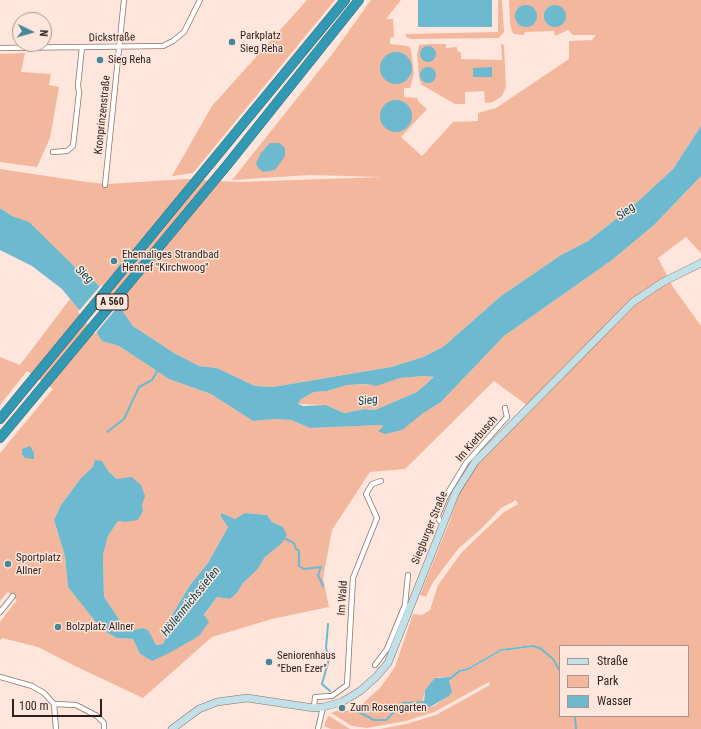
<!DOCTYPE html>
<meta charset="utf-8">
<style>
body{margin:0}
#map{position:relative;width:701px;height:729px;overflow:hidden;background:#fee6dc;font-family:"Roboto Condensed",sans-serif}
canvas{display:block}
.legend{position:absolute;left:559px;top:645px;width:130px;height:72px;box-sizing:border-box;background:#fee6dc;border:1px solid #a9968f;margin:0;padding:5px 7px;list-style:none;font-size:12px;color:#2a1f1b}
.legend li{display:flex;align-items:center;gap:8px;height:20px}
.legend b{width:20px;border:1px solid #a9968f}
.north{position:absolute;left:12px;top:12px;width:40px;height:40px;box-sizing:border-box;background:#fee6dc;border:1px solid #a9968f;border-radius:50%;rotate:95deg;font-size:11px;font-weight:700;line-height:16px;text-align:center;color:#2a1f1b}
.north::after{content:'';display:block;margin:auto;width:14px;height:18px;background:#458699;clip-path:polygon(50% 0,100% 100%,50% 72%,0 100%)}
.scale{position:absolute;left:12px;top:699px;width:90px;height:18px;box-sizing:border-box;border:2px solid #2a1f1b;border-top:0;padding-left:5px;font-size:12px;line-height:14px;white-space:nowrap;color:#2a1f1b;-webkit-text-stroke:3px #fee6dc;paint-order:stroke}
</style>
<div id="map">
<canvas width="701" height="729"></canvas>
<ul class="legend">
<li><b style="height:5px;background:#c1e0e8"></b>Straße</li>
<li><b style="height:11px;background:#f3b79e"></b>Park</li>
<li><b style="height:11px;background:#6db9cf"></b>Wasser</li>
</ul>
<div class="north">N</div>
<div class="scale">100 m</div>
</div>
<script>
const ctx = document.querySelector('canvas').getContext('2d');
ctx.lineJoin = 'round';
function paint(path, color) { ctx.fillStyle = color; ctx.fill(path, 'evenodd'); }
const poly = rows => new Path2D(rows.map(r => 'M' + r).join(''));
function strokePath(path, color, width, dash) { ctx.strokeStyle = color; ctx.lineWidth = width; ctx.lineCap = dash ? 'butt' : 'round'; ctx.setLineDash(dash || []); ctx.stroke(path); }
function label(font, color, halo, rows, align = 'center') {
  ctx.font = font + ' "Roboto Condensed",sans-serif'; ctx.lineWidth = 3; ctx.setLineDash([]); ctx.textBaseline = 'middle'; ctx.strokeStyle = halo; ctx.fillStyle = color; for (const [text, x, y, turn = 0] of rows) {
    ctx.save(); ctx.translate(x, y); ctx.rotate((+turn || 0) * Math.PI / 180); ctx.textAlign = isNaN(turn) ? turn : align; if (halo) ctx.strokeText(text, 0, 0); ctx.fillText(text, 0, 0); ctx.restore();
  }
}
paint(poly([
 [307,0,335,0,193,173,172,176,212,106],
 [371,0,401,0,386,19,393,19,394,37,390,38,390,44,408,46,411,49,414,73,410,88,404,88,404,97,417,98,418,101,427,109,401,137,422,156,453,122,478,121,478,113,496,108,569,59,569,41,592,40,596,35,573,35,568,30,555,36,554,31,525,32,524,35,514,34,512,32,510,23,509,0,701,0,701,126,673,169,634,205,588,241,561,255,501,296,443,347,423,357,391,367,273,387,255,386,217,368,199,366,174,353,133,326,117,303,94,281,75,267,29,223,12,216,0,208,0,169,86,182,107,184,186,179,237,182,383,177,310,175,232,180,333,53],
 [498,0,502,0,504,32,499,38,411,39,406,37,406,34,498,32],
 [429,44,446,44,446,48,457,47,457,50,461,53,461,59,502,60,501,44,504,45,506,87,502,96,493,102,485,103,484,91,465,92,465,104,455,104,422,85,419,79,417,54,419,45],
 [25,53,21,72,51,74,49,85,59,87,50,138,37,167,0,162,0,54],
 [701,176,701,253,686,237,658,258,673,287,701,326,701,729,380,729,406,724,436,715,490,685,489,682,434,712,406,721,367,728,352,726,331,713,339,710,354,711,380,688,395,667,413,614,422,615,430,610,438,585,462,552,504,512,518,504,516,500,501,508,482,528,458,549,433,582,426,597,420,595,449,523,470,463,565,373,528,406,494,381,405,469,370,472,332,530,323,578,329,607,272,619,212,637,143,698,73,665,38,647,2,638,0,641,0,622,17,600,8,592,0,601,0,453,53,389,27,371,0,405,0,357,20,365,70,299,94,328,103,341,119,346,169,379,211,394,253,421,275,419,291,420,310,428,382,425,383,427,422,414,441,402,504,336,612,260,654,225],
 [102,461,109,472,117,479,125,522,118,521,108,536,103,555,104,597,125,628,130,631,142,628,156,645,163,644,165,640,166,625,190,585,208,563,228,527,221,517,236,519,245,513,267,515,272,522,283,527,281,544,265,557,257,570,243,583,237,593,230,599,217,597,204,616,152,661,140,654,133,639,117,638,102,630,68,587,65,556,54,520,61,505,81,478],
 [533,645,541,649,533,647,501,651,468,670,460,672,449,681,451,694,434,706,431,707,423,700,425,690,438,677,450,677,459,670,468,668,501,649],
 [560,646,688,646,688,716,560,716],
 [424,376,434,377,417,392,375,410,365,409,344,413,326,405,298,404,301,399,314,392,327,391,347,385,373,384,400,378],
 [328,716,329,716,350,729,331,729,324,726]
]), '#f3b79e');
paint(poly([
 [418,0,492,0,492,27,418,27],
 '544 16a11 11 0 1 1 22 0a11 11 0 1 1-22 0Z',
 '515 16a11 11 0 1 1 22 0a11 11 0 1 1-22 0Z',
 '420 54a8 8 0 1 1 16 0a8 8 0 1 1-16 0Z',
 '380 68a16 16 0 1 1 32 0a16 16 0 1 1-32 0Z',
 '420 75a8 8 0 1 1 16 0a8 8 0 1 1-16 0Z',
 [492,67,492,77,473,77,473,68],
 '380 116a16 16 0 1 1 32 0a16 16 0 1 1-32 0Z',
 [701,126,701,176,654,225,612,260,504,336,441,402,422,414,402,430,385,434,378,431,383,427,382,425,310,428,291,420,275,419,253,421,211,394,169,379,119,346,102,341,94,328,62,289,32,266,0,250,0,208,12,216,29,222,75,267,94,281,117,303,133,326,174,353,199,366,217,368,255,386,273,387,391,367,423,357,443,347,501,296,561,255,588,241,634,205,673,169],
 [424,376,434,377,417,392,375,410,365,409,344,413,326,405,303,406,298,404,301,399,314,392,327,391,347,385,367,384,376,386,400,378],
 [270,143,279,143,285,148,285,156,275,170,263,172,258,168,256,163,261,153],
 [30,446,34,453,34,459,32,459,25,458,22,454,22,449],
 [95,460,102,461,109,472,117,479,132,477,141,485,145,496,142,505,143,511,138,520,125,522,118,521,108,536,103,555,104,597,125,628,130,631,142,628,148,630,156,645,163,644,165,640,166,625,190,585,208,563,228,527,221,517,221,513,235,519,245,513,267,515,272,522,283,527,287,535,281,544,265,557,257,570,243,583,237,593,230,599,217,597,204,615,209,622,199,636,171,652,152,661,140,654,133,639,117,638,102,630,68,587,65,556,54,520,61,505,81,478,93,467],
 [533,645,542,648,541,650,533,647,501,651,468,670,460,672,449,681,452,692,449,696,430,707,424,704,425,690,435,678,450,677,459,670,468,668,501,649]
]), '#6db9cf');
paint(poly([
 [101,285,120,304,95,334,78,312]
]), '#fee6dc');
strokePath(poly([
 [107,432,124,419,139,387,152,380,158,370],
 [284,538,294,543,296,549,299,551,299,566,304,569,321,567,318,575,323,586],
 [328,624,326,648,329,659,322,684,330,691],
 [540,648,553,659,560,671],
 [355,710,374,720,386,720,403,703,425,702],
 [575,716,576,729]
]), '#6db9cf', 2);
const minor = poly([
 [0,48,163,46,173,41,184,32,200,0],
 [53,152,67,151,73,146,79,93,78,85,82,47],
 [105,185,124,0],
 [442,523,439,520,438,515,446,496,466,463,507,417,505,408],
 [0,612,13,596],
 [375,665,387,649,405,605,408,575],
 [0,677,32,686,44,693,54,704,56,729],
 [54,704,76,705,97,716,104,723,104,729],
 [314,708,315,697,332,696,347,685,353,578,377,518,366,494,372,484,381,481],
 [318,729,323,707]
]);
const secondary = poly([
 [172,729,199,709,217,702,247,698,314,708,323,707,342,702,360,691,376,677,388,663,456,492,475,462,633,302,663,282,701,263]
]);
const motorway = poly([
 [0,419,345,0],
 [0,438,228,164,359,0]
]);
strokePath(minor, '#8b7166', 6);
strokePath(secondary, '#8b7166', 8);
strokePath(motorway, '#2f6e7e', 10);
strokePath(minor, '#fff', 4.5);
strokePath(secondary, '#c1e0e8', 7);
strokePath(motorway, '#3199b3', 9);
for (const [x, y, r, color] of [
 [232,42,4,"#458699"],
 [100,60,4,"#458699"],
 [114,261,4,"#458699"],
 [8,564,4,"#458699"],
 [58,627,4,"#458699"],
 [269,662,4,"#458699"],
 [342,708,4,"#458699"]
]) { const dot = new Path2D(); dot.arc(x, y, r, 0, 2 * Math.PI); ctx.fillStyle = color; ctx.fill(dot); strokePath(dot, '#fee6dc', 1.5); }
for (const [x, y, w] of [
 [112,302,32]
]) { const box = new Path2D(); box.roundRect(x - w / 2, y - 8, w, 16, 3); ctx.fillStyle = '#fee6dc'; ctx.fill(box); strokePath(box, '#2a1f1b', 1); }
label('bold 10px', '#2a1f1b', null, [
 ["A 560",112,302]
]);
label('11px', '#2a1f1b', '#fee6dc', [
 ["Parkplatz",240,36],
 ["Sieg Reha",240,49],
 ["Sieg Reha",108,60],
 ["Ehemaliges Strandbad",122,255],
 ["Hennef \"Kirchwoog\"",122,268],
 ["Sportplatz",16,558],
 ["Allner",16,571],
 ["Bolzplatz Allner",66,627],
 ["Seniorenhaus",277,656],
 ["\"Eben Ezer\"",277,669],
 ["Zum Rosengarten",350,708]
], 'left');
label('11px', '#2a1f1b', '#fee6dc', [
 ["Dickstraße",112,38,-1],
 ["Kronprinzenstraße",103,115,-84],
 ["Im Kierbusch",477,439,-49],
 ["Siegburger Straße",430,528,-68],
 ["Im Wald",343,598,-86]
]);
label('italic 12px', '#004655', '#fee6dc', [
 ["Sieg",626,212,-38],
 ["Sieg",84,275,43],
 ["Sieg",368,401,-8],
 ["Höllenmichssiefen",191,602,-51]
]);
</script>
